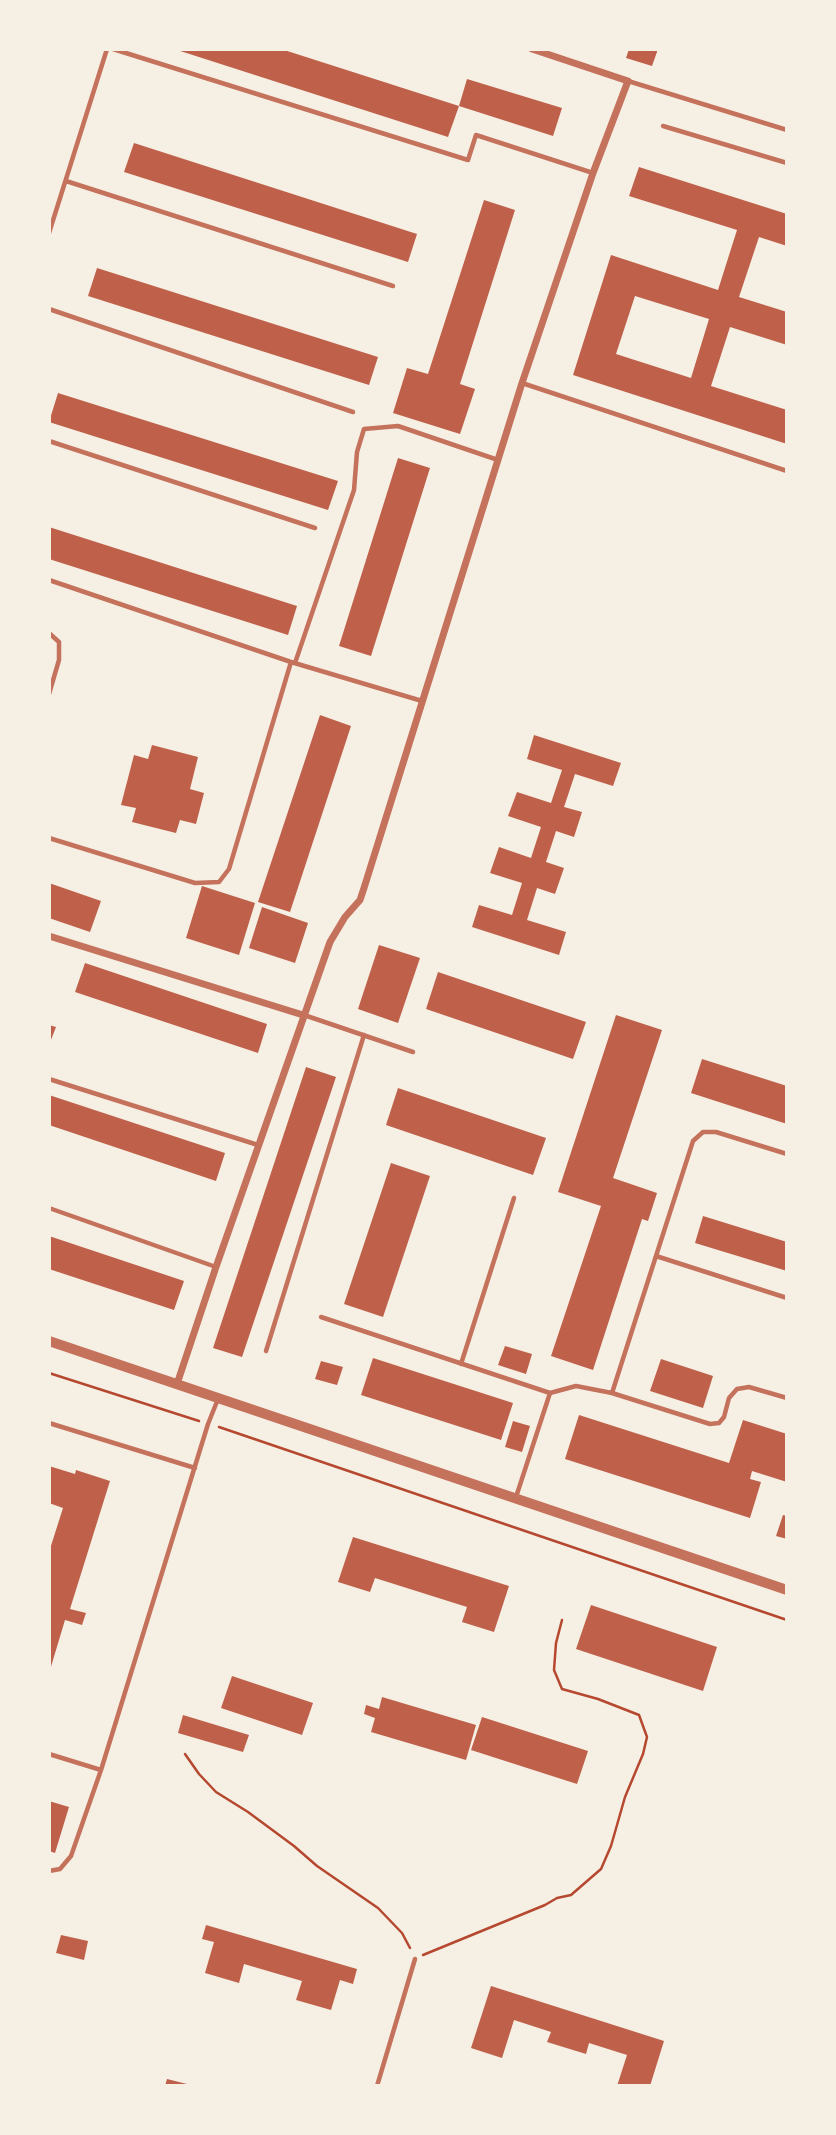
<!DOCTYPE html>
<style>
body{margin:0}
#map{position:relative;width:836px;height:2135px;overflow:hidden;background:#f6efe4;font-family:Literata,serif}
canvas{display:block}
.frame{position:absolute;inset:0;border:51px solid #f6efe4;pointer-events:none}
</style>
<div id="map">
<canvas width="836" height="2135"></canvas>
<div class="frame"></div>
</div>
<script>
const ctx = document.querySelector('canvas').getContext('2d');
ctx.lineJoin = 'round';
function paint(path, color) { ctx.fillStyle = color; ctx.fill(path, 'evenodd'); }
const poly = rows => new Path2D(rows.map(r => 'M' + r).join(''));
function strokePath(path, color, width, dash) { ctx.strokeStyle = color; ctx.lineWidth = width; ctx.lineCap = dash ? 'butt' : 'round'; ctx.setLineDash(dash || []); ctx.stroke(path); }
paint(poly([
 [174,49,281,49,459,106,467,79,562,108,553,136,459,106,448,137],
 [629,49,658,49,652,66,626,58],
 [134,143,417,234,408,262,124,172],
 [639,167,787,214,787,246,759,237,739,297,787,312,787,345,730,327,711,386,787,410,787,444,573,375,611,255,718,290,737,230,629,196],
 [635,296,709,319,691,378,616,354],
 [484,200,515,210,460,384,475,389,460,434,393,413,407,368,428,374],
 [97,268,378,357,369,385,88,296],
 [58,393,338,481,328,510,49,422],
 [398,458,430,468,371,656,339,646],
 [49,527,297,606,288,635,49,559],
 [320,715,351,726,290,912,258,902],
 [534,735,621,763,613,786,575,774,564,807,582,812,574,837,556,831,546,862,564,868,555,894,537,888,527,920,566,932,559,955,472,927,479,905,512,915,522,883,490,873,499,847,531,858,541,827,508,816,517,792,551,803,562,770,527,759],
 [152,745,198,757,190,789,204,793,196,824,180,820,176,833,132,822,136,808,121,805,134,755,148,759],
 [49,883,101,901,90,932,49,918],
 [202,886,255,903,239,955,186,938],
 [262,907,308,923,295,963,249,948],
 [379,945,420,958,398,1023,358,1009],
 [85,963,267,1024,258,1053,75,992],
 [438,972,586,1022,573,1059,426,1009],
 [616,1015,662,1030,613,1178,657,1193,648,1221,642,1219,593,1370,551,1356,601,1206,558,1192],
 [49,1025,56,1027,49,1045],
 [702,1059,787,1086,787,1124,691,1093],
 [306,1067,336,1077,242,1357,213,1348],
 [398,1088,546,1138,533,1175,386,1125],
 [49,1095,225,1153,216,1181,49,1125],
 [391,1163,430,1176,383,1317,344,1304],
 [703,1216,787,1242,787,1271,695,1243],
 [49,1236,184,1281,174,1310,49,1269],
 [505,1346,532,1354,526,1374,498,1365],
 [373,1358,513,1403,501,1440,361,1395],
 [661,1359,713,1376,703,1408,650,1391],
 [321,1361,343,1367,337,1385,315,1379],
 [579,1415,729,1463,743,1420,787,1434,787,1482,752,1471,750,1479,761,1482,750,1518,565,1459],
 [513,1421,530,1426,522,1452,505,1447],
 [49,1466,75,1474,76,1470,110,1481,70,1609,86,1613,82,1625,65,1620,50,1670,49,1552,63,1508,49,1503],
 [783,1515,787,1516,787,1539,776,1536],
 [353,1537,509,1586,494,1632,462,1622,467,1607,375,1578,370,1592,338,1582],
 [591,1605,717,1647,703,1691,576,1649],
 [232,1676,313,1703,302,1735,221,1708],
 [382,1697,476,1725,466,1760,371,1732,375,1718,364,1714,366,1705,379,1709],
 [183,1715,249,1735,243,1752,178,1733],
 [482,1717,588,1751,577,1784,471,1750],
 [49,1801,69,1807,55,1853,49,1851],
 [206,1925,357,1969,353,1984,340,1980,331,2010,296,2000,302,1981,244,1964,239,1983,205,1973,214,1942,202,1939],
 [61,1935,88,1941,84,1960,56,1953],
 [491,1986,664,2041,650,2086,617,2086,627,2055,589,2043,586,2054,547,2042,551,2032,514,2020,502,2058,471,2048],
 [167,2079,191,2085,190,2086,165,2086]
]), '#bf614a');
strokePath(poly([
 [49,1373,199,1421],
 [219,1427,787,1620],
 [185,1754,199,1774,216,1792,248,1812,294,1846,317,1866,378,1908,402,1933,410,1948],
 [423,1955,545,1905,557,1898,571,1895,601,1869,611,1846,625,1797,643,1754,647,1737,639,1715,598,1699,562,1689,554,1670,556,1643,562,1620]
]), '#b5482f', 2.5);
strokePath(poly([
 [113,49,468,160,476,135,593,173],
 [628,81,787,130],
 [663,126,787,163],
 [66,181,393,286],
 [49,233,107,49],
 [49,309,353,412],
 [522,383,787,471],
 [49,441,315,528],
 [49,580,291,662,422,701],
 [49,633,59,642,59,660,49,694],
 [295,663,354,490,357,452,364,429,398,426,498,460],
 [49,838,195,883,219,882,229,869,291,662],
 [304,1015,413,1052],
 [49,1079,258,1145],
 [49,1208,216,1267],
 [656,1256,693,1141,703,1132,716,1132,787,1154],
 [321,1317,550,1393],
 [266,1351,364,1035],
 [461,1364,514,1198],
 [612,1393,656,1256,787,1298],
 [49,1423,195,1468],
 [516,1497,550,1393,576,1386,612,1393,710,1424,719,1423,724,1417,729,1398,737,1389,749,1387,787,1398],
 [49,1754,101,1770,208,1424,218,1399],
 [49,1871,60,1869,71,1856,101,1770],
 [377,2086,415,1959]
]), '#c5725c', 4.5);
strokePath(poly([
 [49,936,303,1015],
 [177,1384,216,1267,330,942,345,917,360,900,364,888,522,383,593,173,628,81,532,49]
]), '#c5725c', 7);
strokePath(poly([
 [49,1341,787,1590]
]), '#c5725c', 10);
</script>
